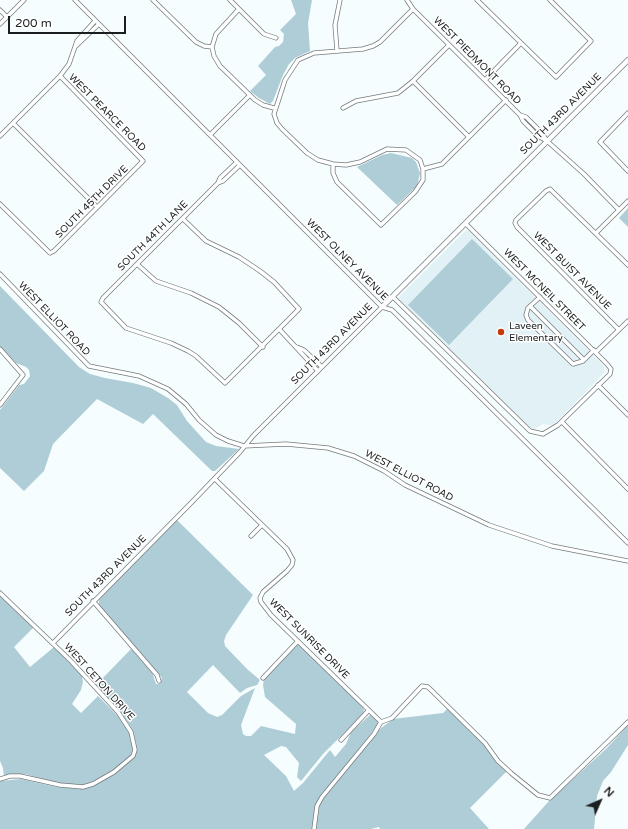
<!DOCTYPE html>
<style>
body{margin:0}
#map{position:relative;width:628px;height:829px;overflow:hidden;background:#f6fdfe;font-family:"Varela Round",sans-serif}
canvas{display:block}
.north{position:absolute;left:580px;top:781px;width:40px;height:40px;-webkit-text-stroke:3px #fff;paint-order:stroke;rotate:45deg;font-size:11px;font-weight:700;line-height:16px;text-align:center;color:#1b1e1e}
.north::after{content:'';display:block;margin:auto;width:14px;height:18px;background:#1b1e1e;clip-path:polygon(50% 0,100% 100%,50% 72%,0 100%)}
.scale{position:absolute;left:8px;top:16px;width:118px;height:18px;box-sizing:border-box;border:2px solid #1b1e1e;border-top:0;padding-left:5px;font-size:12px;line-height:14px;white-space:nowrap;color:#1b1e1e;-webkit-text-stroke:3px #fff;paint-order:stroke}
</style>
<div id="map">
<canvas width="628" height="829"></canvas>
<div class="north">N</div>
<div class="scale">200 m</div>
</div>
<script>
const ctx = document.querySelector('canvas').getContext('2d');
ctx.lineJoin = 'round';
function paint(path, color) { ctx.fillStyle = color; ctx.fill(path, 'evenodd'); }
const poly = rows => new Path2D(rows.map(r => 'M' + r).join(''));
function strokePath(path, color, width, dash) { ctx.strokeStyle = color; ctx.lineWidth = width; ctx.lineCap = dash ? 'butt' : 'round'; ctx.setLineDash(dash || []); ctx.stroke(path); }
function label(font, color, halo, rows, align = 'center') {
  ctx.font = font + ' "Varela Round",sans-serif'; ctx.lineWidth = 3; ctx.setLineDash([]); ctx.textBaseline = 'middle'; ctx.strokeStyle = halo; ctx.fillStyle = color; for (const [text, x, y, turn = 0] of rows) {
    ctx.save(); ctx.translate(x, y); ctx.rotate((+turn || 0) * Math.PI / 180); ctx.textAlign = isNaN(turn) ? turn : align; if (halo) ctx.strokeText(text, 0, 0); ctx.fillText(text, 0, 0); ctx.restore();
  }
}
paint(poly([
 [465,231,469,231,604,366,604,373,553,426,543,424,535,429,528,427,398,298]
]), '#e2f1f6');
paint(poly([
 [291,0,312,0,308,23,310,51,295,58,289,64,283,75,273,101,270,104,259,98,250,91,266,75,258,66,275,47,279,46,283,42,284,34,280,30,296,14],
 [391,153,412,158,416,162,420,173,417,186,397,205,357,167,382,155],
 [628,208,628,227,619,218],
 [472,239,513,279,449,345,408,305],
 [0,286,79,367,90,374,105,378,133,383,151,388,168,398,177,405,187,421,206,442,216,446,239,449,215,471,212,471,153,414,143,424,97,399,53,444,44,471,24,491,0,468,0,410,19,385,24,384,30,376,29,370,26,367,16,363,0,346],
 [177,520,253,595,226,635,224,641,225,646,247,669,260,680,257,685,247,688,240,693,213,665,187,692,208,713,217,717,222,715,241,696,255,688,241,725,243,734,246,736,251,736,261,726,295,734,296,724,265,697,263,685,264,679,299,643,363,707,364,711,363,714,323,754,301,781,297,777,299,763,286,747,281,746,264,755,286,776,294,791,303,783,330,750,335,757,346,744,351,732,370,715,372,714,378,721,377,726,322,796,316,804,313,829,0,829,0,781,21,779,56,787,82,789,93,786,114,774,135,756,136,745,133,731,127,721,96,685,131,649,152,672,156,684,159,684,162,678,99,606,99,599],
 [0,595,34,627,14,647,30,667,54,647,82,676,83,682,81,690,72,704,81,713,98,696,125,723,130,732,133,750,132,754,113,771,93,783,83,786,61,784,25,774,4,776,3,768,0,761],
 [448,708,484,744,496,762,507,771,470,808,489,829,380,829,379,827,371,829,316,829,319,807,323,798,380,729,393,719,443,713],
 [628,725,628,745,611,772,603,781,597,796,594,829,524,829,549,801,606,749]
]), '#afcdd6');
const minor = poly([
 [75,0,382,307,392,310,628,543],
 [153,0,196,42,204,46,212,47],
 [230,0,264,34,276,38],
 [407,0,413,9,520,115,523,121,538,136,547,141],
 [477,0,556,77,591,41,550,0],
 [239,9,216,34,212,47,214,56,220,66,255,100,263,105,274,108],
 [0,10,7,17],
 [0,24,24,0],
 [76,46,99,24],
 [337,51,335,25,340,0],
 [485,80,521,43],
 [413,81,469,137],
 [343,108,356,101,398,93,413,81,449,45],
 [628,113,600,142,628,171],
 [520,115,526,117,541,132,547,141,584,174,619,210],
 [13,123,97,207],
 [210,135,250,95],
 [0,136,60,76,69,64,77,41,95,21],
 [333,164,333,173,337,182,381,225,415,192,423,180,423,169,420,160,406,150,387,149,360,162,346,165,333,164,318,160,307,153,282,129,277,123,274,114,285,80,298,60,314,53,363,49,373,46,380,42,413,9],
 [423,169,442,164,506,100],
 [218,183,223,181,240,165],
 [0,204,50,253,54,251,143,161,60,76],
 [183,219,206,241,239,257,260,271,274,282,299,309,225,383,196,356,188,351,171,343,126,328,101,302,103,298,218,183,220,178,237,162],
 [596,233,628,201],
 [137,264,156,281,191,293,219,307,239,323,263,347],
 [0,274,89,366,139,376,168,389,186,404,199,420,216,435,228,441,244,446,286,444,328,448,354,456,384,471,405,485,489,525,552,546,628,561],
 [393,297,530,431,543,434,558,425,610,374,611,369,607,364,466,224],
 [540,297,528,308,526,315,528,320,573,364,583,361,594,350],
 [530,306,584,360],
 [280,330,318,371],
 [619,330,517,227,515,223,516,220,546,191,550,189,628,265],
 [297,347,304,350,322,367],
 [0,349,23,375,0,405],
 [596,352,628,321],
 [598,385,628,415],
 [562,422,628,489],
 [215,479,287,549,293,560,292,565,287,571,263,592,260,598,261,602,271,615,381,722],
 [251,536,262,525],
 [0,593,70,660,118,712,131,732,135,750,133,756,114,772,93,784,83,787,60,785,20,776,10,776,0,779],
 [93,601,157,675,159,681],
 [53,643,192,502,240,452,253,436,382,307],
 [263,678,298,641],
 [381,722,392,718,422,686,428,687,485,743,498,761,511,773,538,795,550,798,628,722],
 [341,740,369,710],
 [314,829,317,806,322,797,374,734,381,722]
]);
const tertiary = poly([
 [382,307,628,60]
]);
strokePath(minor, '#757b7d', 5);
strokePath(tertiary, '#757b7d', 6);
strokePath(minor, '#fff', 3.5);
strokePath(tertiary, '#fff', 4.5);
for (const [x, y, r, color] of [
 [501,332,4,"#c23a06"]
]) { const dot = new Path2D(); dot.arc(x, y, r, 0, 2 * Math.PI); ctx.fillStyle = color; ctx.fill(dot); strokePath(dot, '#fff', 1.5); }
label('10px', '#1b1e1e', '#fff', [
 ["WEST PIEDMONT ROAD",477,61,45],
 ["WEST PEARCE ROAD",107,113,45],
 ["SOUTH 43RD AVENUE",561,114,-45],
 ["SOUTH 45TH DRIVE",92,202,-45],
 ["SOUTH 44TH LANE",153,236,-45],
 ["WEST OLNEY AVENUE",347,260,45],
 ["WEST BUIST AVENUE",572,271,45],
 ["WEST MCNEIL STREET",544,290,45],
 ["WEST ELLIOT ROAD",54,319,46],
 ["SOUTH 43RD AVENUE",332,344,-45],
 ["WEST ELLIOT ROAD",409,476,28],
 ["SOUTH 43RD AVENUE",106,576,-45],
 ["WEST SUNRISE DRIVE",309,639,45],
 ["WEST CETON DRIVE",99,682,48]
]);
label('10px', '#1b1e1e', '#fff', [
 ["Laveen",509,326],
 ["Elementary",509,338]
], 'left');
</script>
